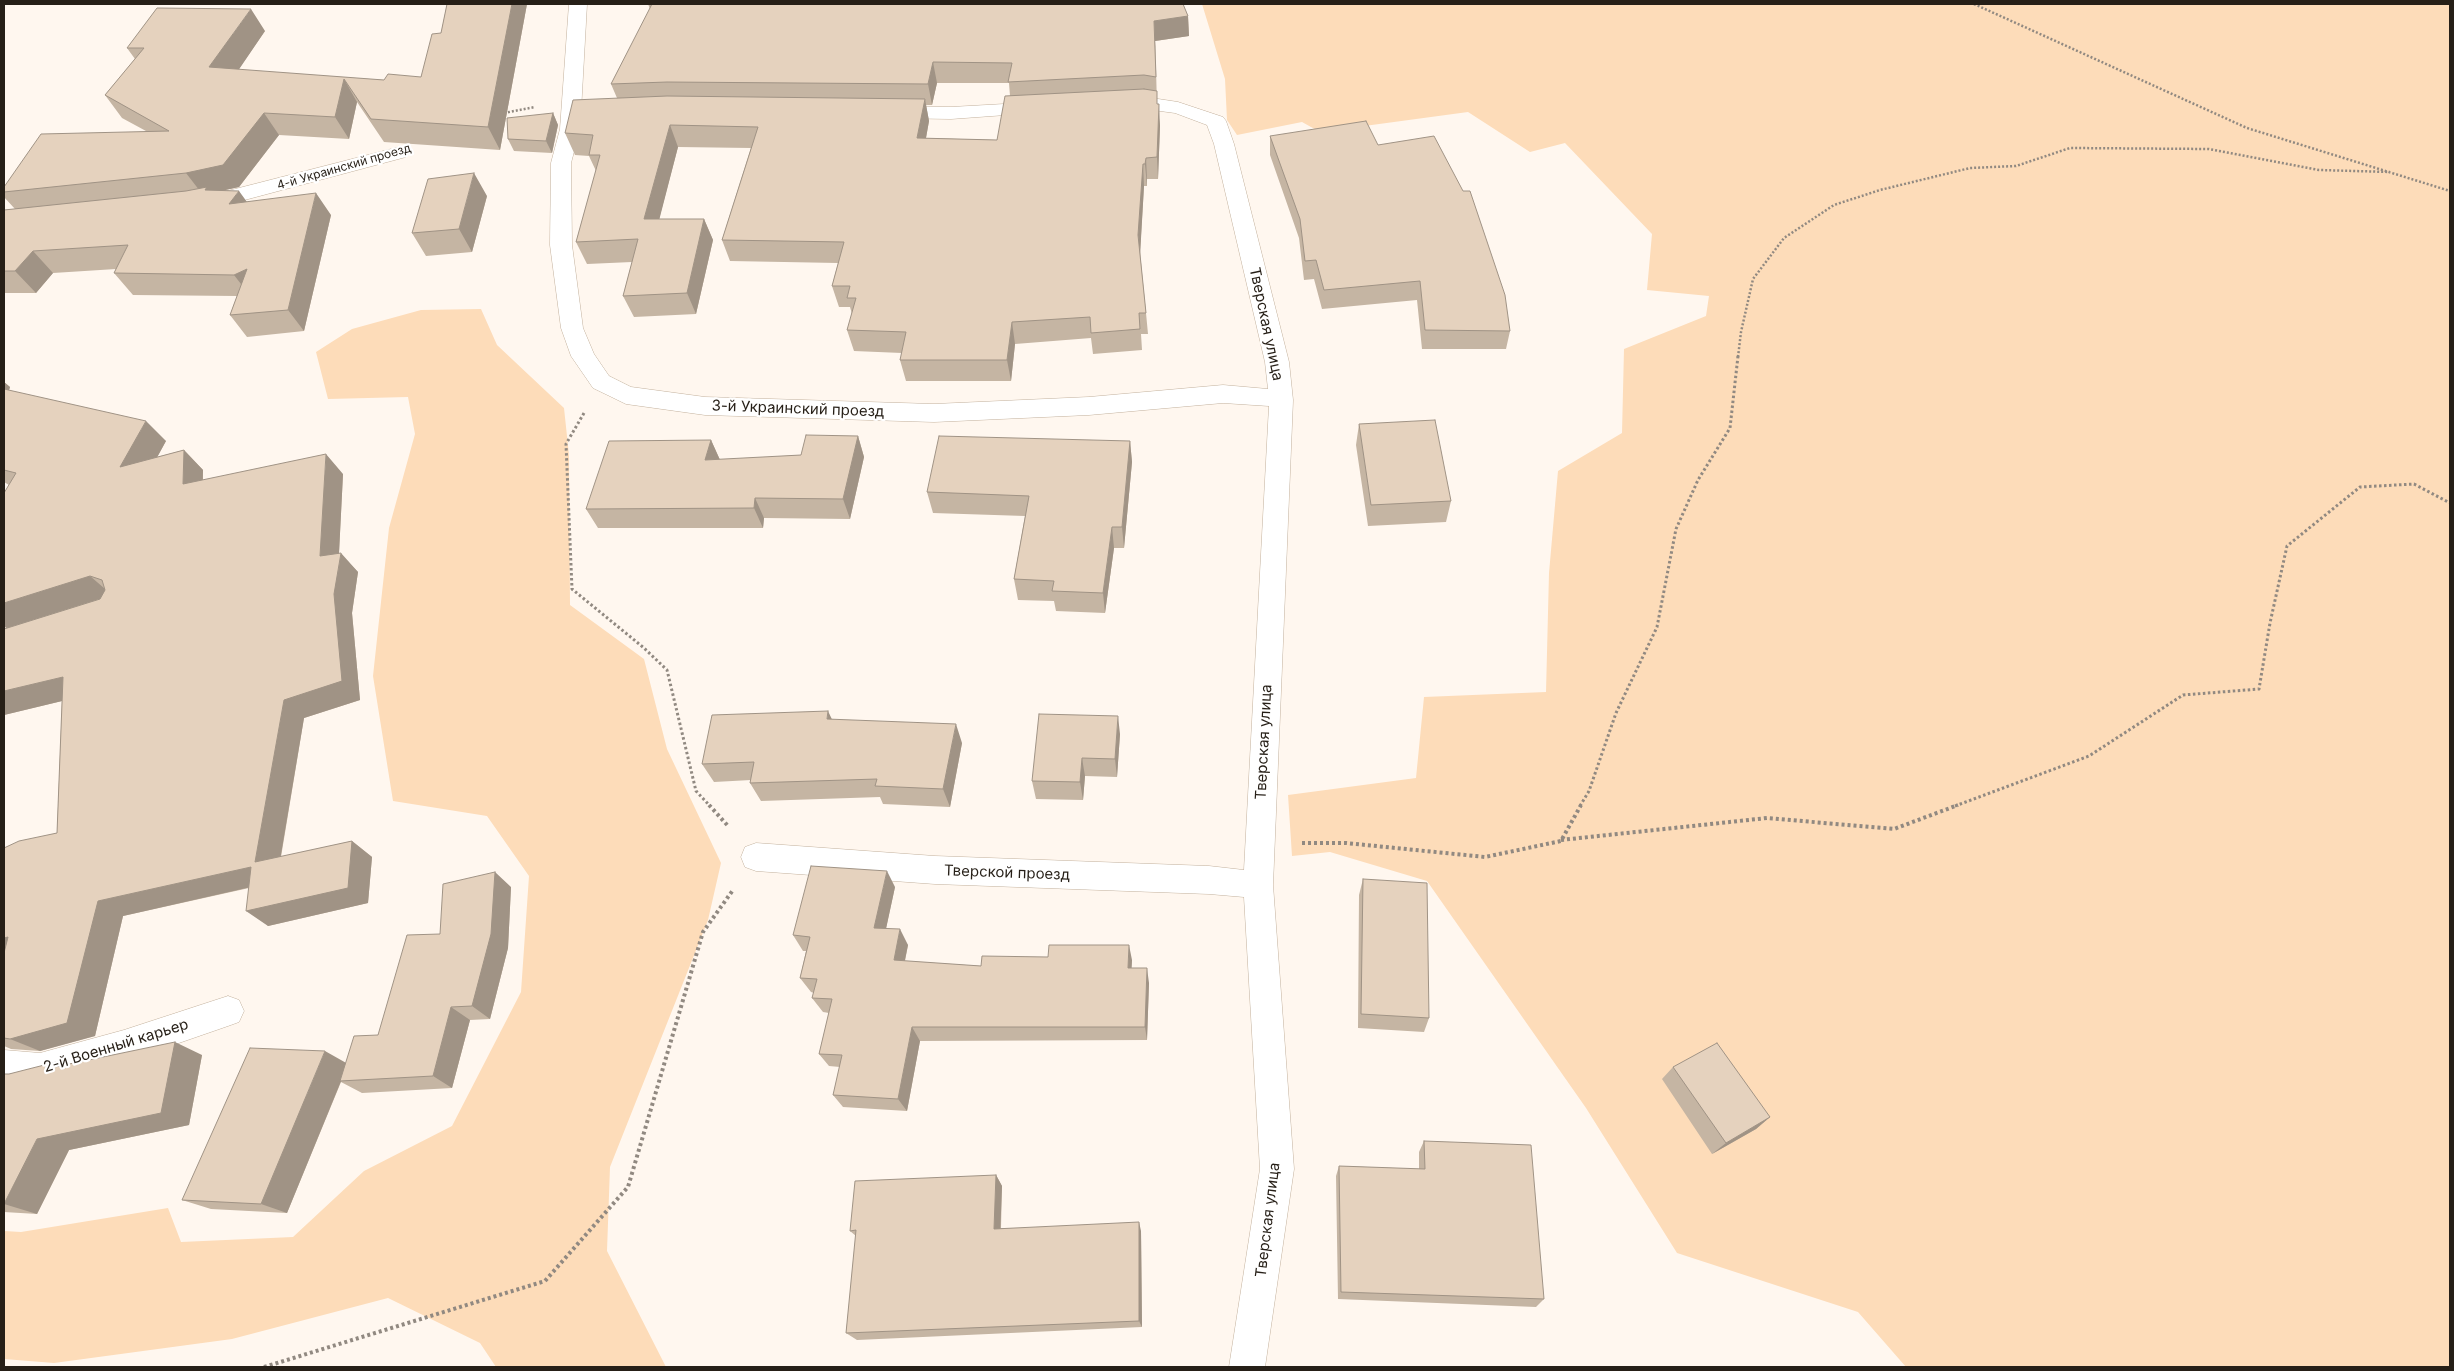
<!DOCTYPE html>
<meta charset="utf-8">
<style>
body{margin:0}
#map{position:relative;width:2454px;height:1371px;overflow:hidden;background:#fff7ef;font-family:Inter,sans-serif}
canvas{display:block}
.frame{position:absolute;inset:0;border:5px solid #261f17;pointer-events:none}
</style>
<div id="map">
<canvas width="2454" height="1371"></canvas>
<div class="frame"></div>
</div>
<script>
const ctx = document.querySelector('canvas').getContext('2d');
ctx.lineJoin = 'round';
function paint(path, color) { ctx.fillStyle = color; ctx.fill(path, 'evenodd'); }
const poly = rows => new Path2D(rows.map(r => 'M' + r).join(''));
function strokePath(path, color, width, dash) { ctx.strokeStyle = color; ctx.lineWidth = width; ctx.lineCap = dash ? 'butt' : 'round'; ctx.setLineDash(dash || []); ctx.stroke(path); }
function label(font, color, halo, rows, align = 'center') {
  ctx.font = font + ' Inter,sans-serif'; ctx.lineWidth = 4.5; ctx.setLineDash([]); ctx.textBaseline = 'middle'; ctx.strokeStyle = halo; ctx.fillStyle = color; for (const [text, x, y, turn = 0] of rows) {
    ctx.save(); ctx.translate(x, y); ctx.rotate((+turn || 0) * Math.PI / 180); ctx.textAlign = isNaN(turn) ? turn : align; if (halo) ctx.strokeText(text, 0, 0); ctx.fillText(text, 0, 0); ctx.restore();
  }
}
paint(poly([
 [1202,4,2450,4,2450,1367,1906,1367,1858,1312,1677,1253,1586,1108,1427,881,1330,852,1292,856,1288,795,1416,778,1424,697,1546,692,1549,573,1558,471,1622,433,1624,349,1706,316,1709,296,1647,290,1652,234,1565,143,1530,152,1468,112,1320,132,1302,122,1237,135,1227,120,1225,79],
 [481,309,497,345,564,408,569,455,570,605,644,659,667,749,721,863,708,920,610,1167,607,1251,666,1367,496,1367,480,1343,388,1298,232,1339,54,1363,4,1359,4,1231,21,1232,168,1208,181,1242,293,1237,364,1171,452,1126,521,992,529,876,487,816,393,801,373,676,389,528,415,434,408,397,328,399,316,352,352,329,421,310]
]), '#fddcb9');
const minor = poly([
 [569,4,587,4,580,129,571,163,572,245,583,328,594,354,609,376,631,387,705,397,934,404,1089,397,1223,385,1268,389,1265,362,1214,144,1207,125,1175,113,1145,109,1123,110,1116,108,1113,104,1116,100,1123,98,1145,97,1178,102,1223,117,1226,121,1234,144,1289,362,1293,400,1273,885,1294,1169,1265,1367,1229,1367,1260,1169,1244,897,1209,894,935,884,756,871,745,867,741,857,745,847,756,843,935,856,1209,866,1244,870,1269,406,1223,403,1089,415,934,422,705,415,626,404,593,388,571,356,561,328,550,245,551,163,560,129,569,4],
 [1040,102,1047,104,1050,108,1047,112,951,119,891,118,884,116,881,112,884,108,891,106,951,107,1040,102],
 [399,147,406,149,409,153,406,157,207,210,200,208,196,203,200,198,399,147],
 [228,996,239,1000,244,1011,239,1022,228,1026,124,1062,40,1085,4,1082,4,1050,40,1053,124,1030,228,996]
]);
strokePath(minor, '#c3b19d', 1);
strokePath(poly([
 [1974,4,2247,128,2450,191],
 [504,113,535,107],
 [1738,357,1741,332,1753,279,1784,238,1834,205,1880,190,1970,168,2016,166,2070,148,2209,149,2319,170,2390,172]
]), '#918981', 2.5, [2, 2]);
strokePath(poly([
 [584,413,566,444,572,589,644,648,667,670,696,791,710,806],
 [1580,806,1589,791,1616,713,1657,627,1676,529,1698,480,1730,428,1738,356],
 [1955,806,2089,756,2183,695,2259,689,2270,623,2287,546,2360,487,2414,484,2450,503]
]), '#918981', 3, [2.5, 2.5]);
strokePath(poly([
 [709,805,729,827],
 [1561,840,1767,818,1894,829,1958,805],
 [1302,843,1346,843,1485,857,1561,841,1581,805],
 [264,1367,545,1281,628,1187,703,932,733,890]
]), '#918981', 4, [3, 3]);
paint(minor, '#fff');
paint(poly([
 [447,4,527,4,500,150,384,142,357,102,349,139,279,135,239,187,225,190,247,202,331,215,304,331,247,337,230,315,237,296,133,295,114,273,116,269,53,273,36,293,4,293,4,210,15,209,4,197,4,187,146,131,122,118,105,95,135,59,127,48,265,31,238,70,384,80,421,77,441,33],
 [648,4,1183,4,1188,16,1189,36,1155,41,1157,104,1160,126,1158,179,1147,179,1147,186,1144,186,1140,252,1146,313,1148,334,1141,334,1142,350,1093,354,1091,338,1015,344,1011,381,906,381,900,360,902,353,854,351,847,330,852,314,850,307,839,307,832,286,838,263,730,261,722,240,751,148,678,147,659,219,704,219,713,240,696,314,634,317,623,296,632,262,587,264,576,242,596,171,589,156,575,155,565,133,617,98,611,84,650,9],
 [937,83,1009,83,1010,96,997,140,926,138,929,121,926,105,932,105],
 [553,113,558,125,552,153,514,151,508,139],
 [1270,136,1378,145,1510,331,1506,349,1422,349,1417,300,1322,309,1314,279,1304,280,1299,238,1270,155],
 [487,196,472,252,426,256,412,233],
 [4,382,10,387,9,390,166,441,157,457,184,450,203,470,203,480,343,474,339,553,358,572,352,613,360,700,304,718,281,857,352,841,372,857,368,903,268,926,249,888,123,916,95,1036,40,1051,11,1049,4,1046,4,848,57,833,62,701,4,715,6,628,4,626,4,493,9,485,4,482],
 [1359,424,1451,501,1446,522,1368,526,1356,445],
 [858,436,864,457,850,519,764,518,763,528,598,528,586,509,711,440,720,460,801,455],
 [1130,441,1132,462,1124,548,1114,548,1105,613,1056,611,1054,601,1018,600,1014,579,1025,516,933,513,927,492],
 [832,719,962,743,950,807,883,804,880,797,761,801,750,783,751,780,714,782,702,764],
 [1120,734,1117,777,1085,776,1083,800,1036,799,1032,781],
 [1363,879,1429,1018,1424,1032,1358,1028,1359,895],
 [511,887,508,948,490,1019,470,1020,452,1088,362,1093,341,1082,287,1213,211,1209,182,1200,346,1063,378,1035,440,934],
 [895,887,886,928,908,945,905,961,981,966,1132,960,1131,968,1149,983,1147,1040,920,1041,907,1111,843,1107,833,1095,840,1067,829,1066,819,1054,829,1013,823,1012,812,998,814,993,811,992,800,978,806,951,803,951,793,935],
 [202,1055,189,1125,69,1150,37,1214,4,1212,4,1074,9,1074,64,1065],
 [1673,1067,1770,1117,1756,1129,1712,1154,1662,1079],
 [1424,1141,1544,1299,1536,1307,1338,1299,1336,1176,1339,1166,1419,1169,1419,1152],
 [996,1175,1002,1186,1001,1228,1141,1231,1142,1327,857,1340,846,1333,856,1236,850,1231]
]), '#c5b5a3');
paint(poly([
 [512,4,527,4,500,150,488,127],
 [251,9,265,31,225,90,209,67],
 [1188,16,1189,36,1155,41,1157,97,1154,21],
 [933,62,937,83,932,105,928,84],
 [344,79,357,102,349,139,335,117],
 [925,99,929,121,922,160,917,138],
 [1159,104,1160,126,1158,179,1157,157],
 [264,113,279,135,239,187,203,195,186,173],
 [553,113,558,125,552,153,546,141],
 [670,125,678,147,654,240,644,219],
 [1146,158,1147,179,1147,186,1145,164],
 [1143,164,1144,186,1140,256,1138,235],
 [474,173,487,196,472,252,459,229],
 [239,191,255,213,229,204],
 [316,193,331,215,304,331,288,310],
 [704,219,713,240,696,314,687,293],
 [33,251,53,273,36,293,15,271],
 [247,269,251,297,234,275],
 [1012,322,1015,344,1011,381,1007,360],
 [4,382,10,387,4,406],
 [146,421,166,441,141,487,120,467],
 [858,436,864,457,850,519,843,499],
 [711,440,720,460,705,460],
 [1130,441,1132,462,1124,548,1122,527],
 [184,450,203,470,202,504,183,484],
 [326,454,343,474,338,573,341,553,358,572,352,613,360,700,304,718,277,878,255,862,284,700,320,556],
 [755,498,764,518,763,528,754,508],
 [1112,527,1114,548,1105,613,1103,593],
 [90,576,112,595,7,628,4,626,4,603],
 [63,677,87,695,4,715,4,691],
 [828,711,837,730,827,719],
 [1118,716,1120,734,1117,777,1115,759],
 [956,724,962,743,950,807,943,789],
 [1082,758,1085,776,1083,800,1080,782],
 [352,841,372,857,368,903,268,926,246,911],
 [251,867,273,882,123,916,95,1036,40,1051,10,1039,98,901],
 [887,871,895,887,883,943,874,928],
 [495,872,511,887,508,948,490,1019,472,1006],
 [900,929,908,945,902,974,894,960],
 [8,937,4,959,4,938],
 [1129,945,1132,960,1131,982,1128,968],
 [1147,968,1149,983,1147,1040,1145,1027],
 [451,1007,470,1020,452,1088,433,1076],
 [912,1027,920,1041,907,1111,898,1099],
 [175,1042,202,1055,189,1125,69,1150,37,1214,4,1204,37,1139],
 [325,1051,348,1064,287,1213,261,1204],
 [56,1062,86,1074,55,1067],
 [1770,1117,1756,1129,1712,1154,1726,1143],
 [996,1175,1002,1186,1000,1238,994,1229],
 [1139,1222,1141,1231,1142,1327,1139,1321]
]), '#a09385');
const building = poly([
 [447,4,512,4,488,127,371,119,344,79,335,117,264,113,223,165,186,173,4,192,4,187,41,134,169,131,105,95,144,48,127,48,157,8,251,9,209,67,384,80,388,74,421,77,432,34,441,33,447,4],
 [652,4,1183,4,1188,16,1154,21,1156,77,1144,75,1008,82,1012,63,933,62,928,84,667,82,611,84,652,4],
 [1144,89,1157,91,1157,104,1159,104,1157,157,1146,158,1145,164,1143,164,1138,235,1146,313,1139,313,1140,329,1091,333,1090,317,1012,322,1007,360,900,360,906,332,847,330,856,298,847,298,850,286,832,286,844,242,722,240,758,127,670,125,644,219,704,219,687,293,623,296,638,239,576,242,600,155,589,155,593,135,565,133,573,100,667,96,925,99,917,138,997,140,1005,96,1144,89],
 [553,113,546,141,508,139,507,118,553,113],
 [1366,121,1378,145,1434,136,1463,191,1470,191,1505,295,1510,331,1425,330,1420,281,1324,290,1316,260,1305,261,1300,219,1270,136,1366,121],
 [474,173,459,229,412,233,428,179,474,173],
 [207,187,205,190,239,191,229,204,316,193,288,310,230,315,247,269,234,275,114,273,128,245,33,251,15,271,4,271,4,210,186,191,207,187],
 [4,389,146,421,120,467,184,450,183,484,326,454,320,556,341,553,334,594,342,681,284,700,255,862,352,841,348,888,246,911,251,867,98,901,67,1023,10,1039,4,1038,4,953,8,937,4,938,4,848,19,841,57,833,63,677,4,691,4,629,100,599,105,590,102,580,90,576,4,603,4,493,16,473,4,470,4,389],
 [1435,420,1451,501,1371,505,1359,424,1435,420],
 [806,435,858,436,843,499,755,498,754,508,586,509,609,441,711,440,705,460,801,455,806,435],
 [939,436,1130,441,1122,527,1112,527,1103,593,1052,591,1054,581,1014,579,1029,496,927,492,939,436],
 [828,711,827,719,956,724,943,789,875,786,877,779,750,783,754,762,702,764,712,715,828,711],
 [1039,714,1118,716,1115,759,1082,758,1080,782,1032,781,1039,714],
 [811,866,887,871,874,928,900,929,894,960,981,966,982,956,1048,957,1049,945,1129,945,1128,968,1147,968,1145,1027,912,1027,898,1099,833,1095,842,1055,819,1054,832,999,812,998,817,979,800,978,810,937,793,935,811,866],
 [495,872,491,934,472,1006,451,1007,433,1076,340,1081,354,1036,378,1035,407,935,440,934,443,884,495,872],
 [1363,879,1427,883,1429,1018,1361,1014,1363,879],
 [175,1042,161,1113,37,1139,4,1204,4,1074,9,1074,56,1062,55,1067,175,1042],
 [1717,1043,1770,1117,1726,1143,1673,1067,1717,1043],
 [250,1048,325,1051,261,1204,182,1200,250,1048],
 [1424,1141,1531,1145,1544,1299,1341,1292,1339,1166,1425,1169,1424,1141],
 [996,1175,994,1229,1139,1222,1139,1321,846,1333,856,1230,850,1231,855,1181,996,1175]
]);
paint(building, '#e5d2be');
strokePath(building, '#a09385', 1);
label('12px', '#261f17', '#fff', [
 ["4-й Украинский проезд",344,167,-16]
]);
label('15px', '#261f17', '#fff', [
 ["Тверская улица",1266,324,78],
 ["3-й Украинский проезд",798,409,2],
 ["Тверская улица",1264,742,-87],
 ["Тверской проезд",1007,873,2],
 ["2-й Военный карьер",116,1046,-17],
 ["Тверская улица",1268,1220,-83]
]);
</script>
